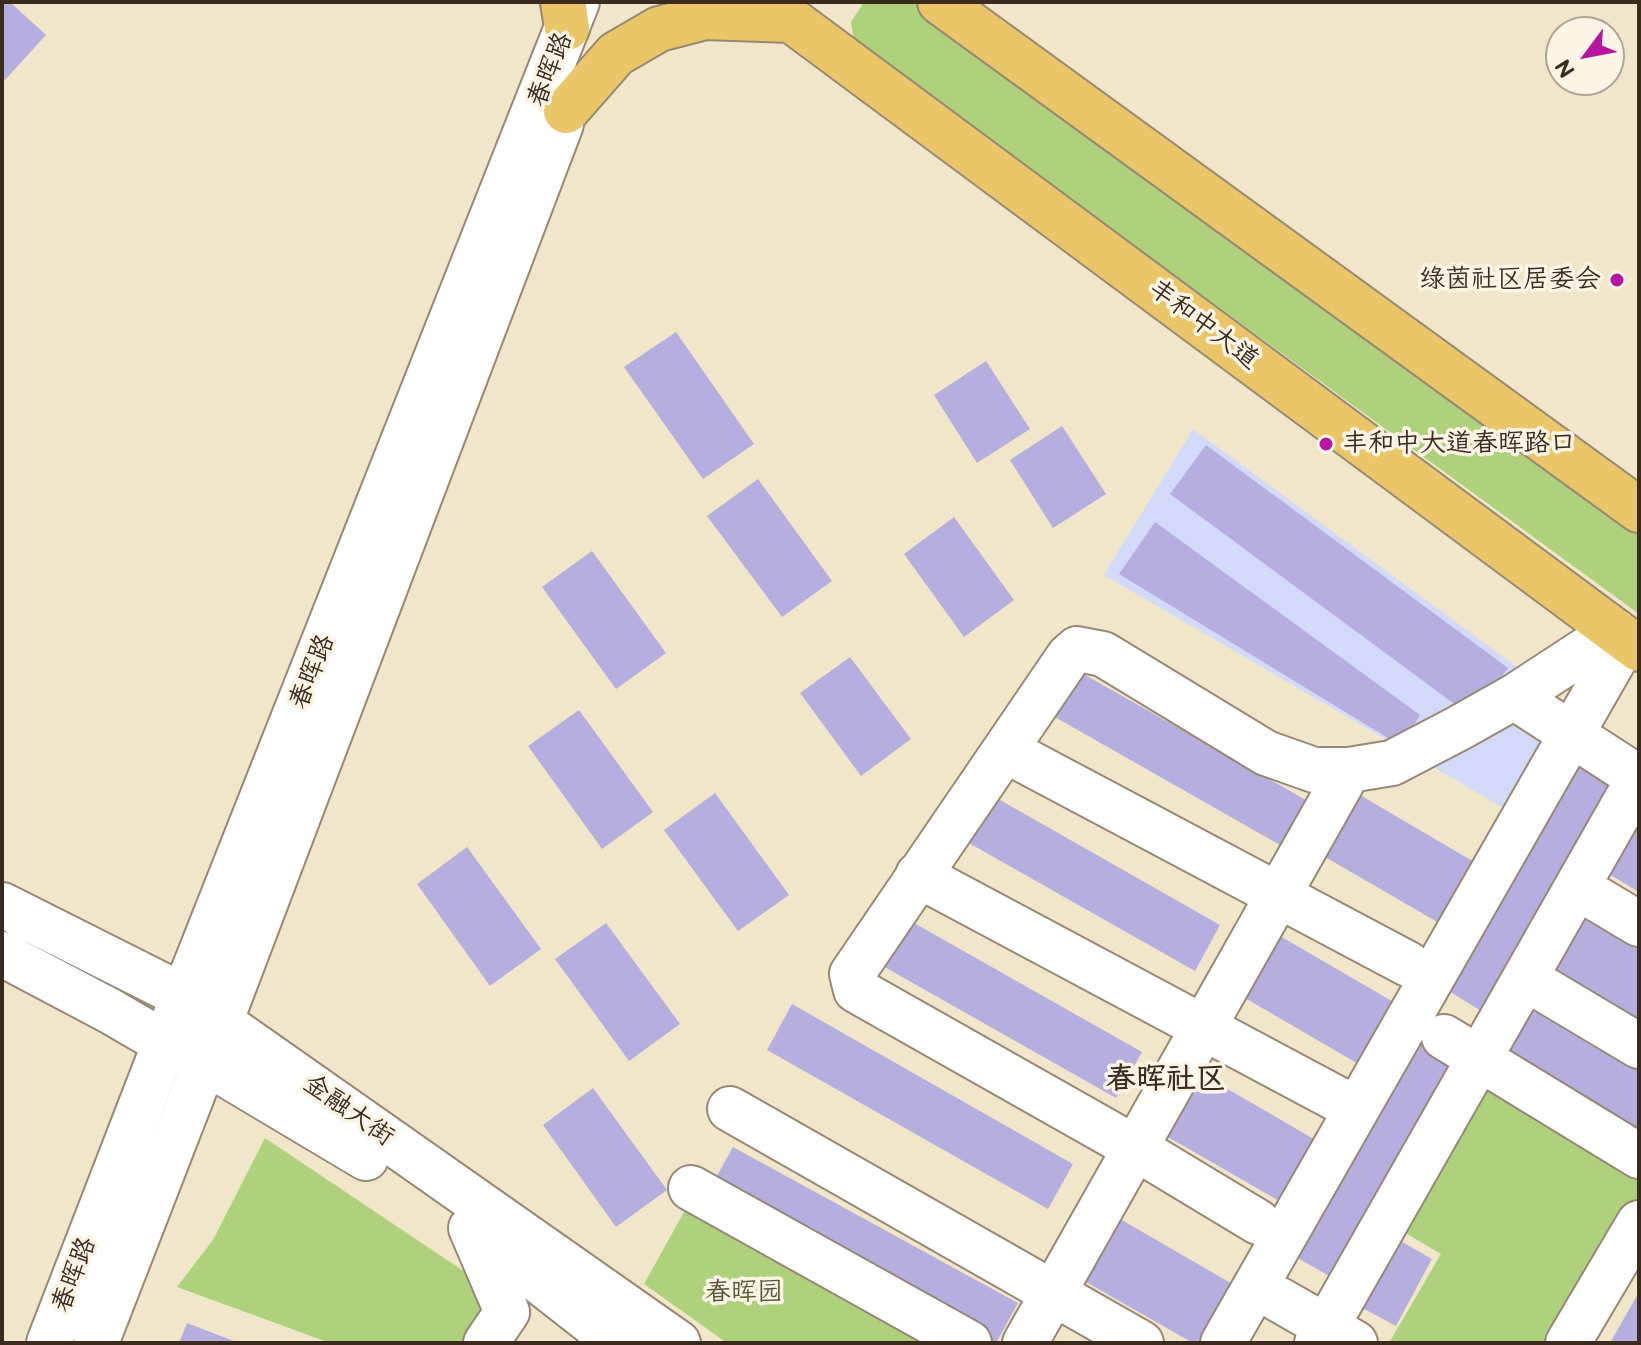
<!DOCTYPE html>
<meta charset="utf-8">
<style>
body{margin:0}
#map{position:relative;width:1641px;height:1345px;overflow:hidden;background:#f1e6c9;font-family:"Balsamiq Sans",sans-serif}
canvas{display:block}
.frame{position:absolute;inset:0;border:4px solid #3b2a1e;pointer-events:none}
.north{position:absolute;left:1545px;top:16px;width:80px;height:80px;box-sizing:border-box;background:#fcf5e5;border:2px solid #afa495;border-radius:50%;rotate:238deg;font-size:22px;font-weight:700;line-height:32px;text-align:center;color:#3b2a1e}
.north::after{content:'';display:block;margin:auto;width:28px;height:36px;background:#b5179e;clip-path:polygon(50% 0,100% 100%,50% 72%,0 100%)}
</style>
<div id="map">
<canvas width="1641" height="1345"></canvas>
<div class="frame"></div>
<div class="north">N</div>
</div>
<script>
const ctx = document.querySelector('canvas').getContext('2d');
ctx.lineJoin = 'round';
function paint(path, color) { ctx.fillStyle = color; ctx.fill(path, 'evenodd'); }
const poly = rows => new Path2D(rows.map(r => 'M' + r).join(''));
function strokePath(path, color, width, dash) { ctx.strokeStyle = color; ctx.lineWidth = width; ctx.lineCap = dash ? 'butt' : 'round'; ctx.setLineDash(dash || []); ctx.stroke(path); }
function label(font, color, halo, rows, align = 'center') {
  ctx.font = font + ' "Balsamiq Sans","LXGW WenKai TC",sans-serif'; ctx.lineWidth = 7; ctx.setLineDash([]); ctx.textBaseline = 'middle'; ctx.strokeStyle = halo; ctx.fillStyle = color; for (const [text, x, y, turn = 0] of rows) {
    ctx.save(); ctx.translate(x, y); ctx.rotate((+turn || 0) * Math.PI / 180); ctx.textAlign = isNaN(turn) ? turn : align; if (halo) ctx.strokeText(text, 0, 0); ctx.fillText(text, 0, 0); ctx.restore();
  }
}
paint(poly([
 [1193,429,1566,703,1512,813,1104,575]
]), '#d2d9f9');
paint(poly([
 [864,2,912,2,1639,535,1639,614,854,41,851,22],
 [1483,1071,1639,1164,1639,1208,1560,1343,1389,1343,1441,1254,1392,1225],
 [265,1138,477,1280,493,1306,468,1343,330,1343,177,1287,213,1240],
 [688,1205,937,1343,727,1343,644,1284]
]), '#add27b');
paint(poly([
 [2,2,10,2,46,35,5,80,2,77],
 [676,332,754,444,703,479,624,367],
 [986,361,1030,429,977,463,934,395],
 [1062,426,1106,494,1053,528,1010,460],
 [1206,445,1508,668,1472,717,1170,494],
 [758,479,832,581,782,617,707,516],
 [954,517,1014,600,964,637,904,554],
 [1155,522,1420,715,1401,746,1119,574],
 [592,551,666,653,616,689,542,587],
 [850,657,911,739,861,776,800,693],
 [1071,667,1306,800,1280,845,1046,712],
 [579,710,653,812,602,849,528,746],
 [1573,762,1625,794,1491,1017,1439,985],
 [1348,788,1481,866,1446,927,1313,850],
 [986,792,1220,925,1195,971,960,838],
 [715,793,789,895,738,931,664,830],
 [1639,799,1639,892,1599,868],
 [467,847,541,949,490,986,417,884],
 [1583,910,1639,942,1639,1024,1548,971],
 [907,919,1142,1052,1116,1098,881,965],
 [606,923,680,1024,629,1061,555,959],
 [1268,929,1402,1007,1367,1069,1233,991],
 [1530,998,1639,1061,1639,1143,1494,1059],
 [792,1004,1073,1164,1048,1209,767,1050],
 [1419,1035,1473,1065,1347,1286,1294,1256],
 [1190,1067,1324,1145,1288,1206,1154,1129],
 [593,1088,667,1190,616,1227,543,1125],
 [733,1147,1018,1303,996,1343,982,1343,708,1192],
 [1108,1212,1241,1289,1210,1343,1193,1343,1072,1274],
 [1390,1235,1432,1259,1396,1326,1353,1303],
 [1639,1292,1639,1343,1610,1343],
 [187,1323,239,1343,179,1343]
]), '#b6aedf');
const minor = poly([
 [1514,697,1639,778],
 [1005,750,1408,964],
 [918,875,1356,1109],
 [1577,887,1639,924],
 [2,905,185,997,678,1343],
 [2,954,110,1011,165,1043,205,1062,366,1158],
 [1525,978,1639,1046],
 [1444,1037,1639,1156],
 [730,1109,1141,1343],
 [691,1188,969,1343],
 [1258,1222,1137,1149,856,990,852,974,1069,656,1077,649,1103,654,1266,753,1314,770,1349,770,1392,763,1459,728,1514,697,1615,631],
 [471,1228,507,1312,486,1343],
 [517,1264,618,1343],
 [1278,1299,1355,1343],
 [49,1343,165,1043,577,2],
 [96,1343,205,1062,561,124],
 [1025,1343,1349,770],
 [1223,1343,1626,639],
 [1317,1343,1639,778],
 [1568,1343,1639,1223]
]);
const major = poly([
 [563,2,567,28],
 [767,2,1639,649],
 [940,2,1639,510],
 [566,111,616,54,659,29,705,17,791,20]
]);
strokePath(minor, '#968874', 48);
strokePath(major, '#968874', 48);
strokePath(minor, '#fff', 44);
strokePath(major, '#eac669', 44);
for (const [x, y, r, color] of [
 [1617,280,8,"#b5179e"],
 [1326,444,8,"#b5179e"]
]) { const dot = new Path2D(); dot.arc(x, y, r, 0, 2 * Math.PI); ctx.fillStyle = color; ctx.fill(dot); strokePath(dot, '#fcf5e5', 3); }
label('26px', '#3b2a1e', '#fcf5e5', [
 ["春晖路",551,70,-68],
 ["丰和中大道",1203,325,37],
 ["春晖路",313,672,-68],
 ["金融大街",348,1111,35],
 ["春晖路",75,1275,-69]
]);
label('26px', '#3b2a1e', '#fcf5e5', [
 ["绿茵社区居委会",1601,280],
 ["丰和中大道春晖路口",1342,444,"left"]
], 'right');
label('26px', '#585435', '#fcf5e5', [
 ["春晖园",744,1293]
]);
label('bold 30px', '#3b2a1e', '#fcf5e5', [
 ["春晖社区",1166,1080]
]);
</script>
